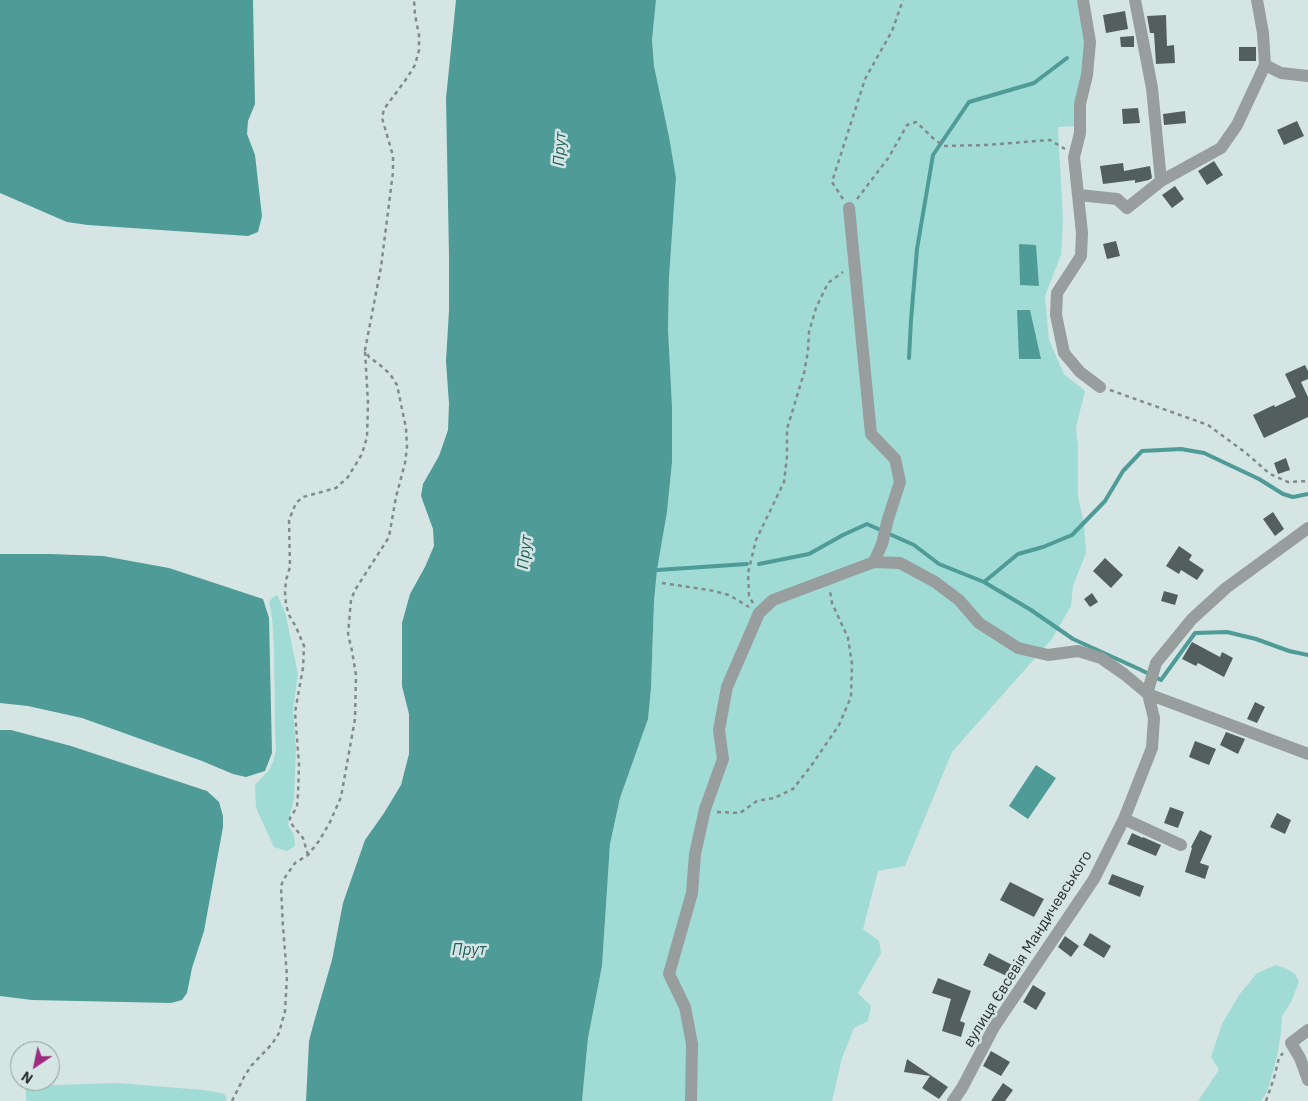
<!DOCTYPE html>
<meta charset="utf-8">
<style>
body{margin:0}
#map{position:relative;width:1308px;height:1101px;overflow:hidden;background:#d5e5e3;font-family:"IBM Plex Sans",sans-serif}
canvas{display:block}
.north{position:absolute;left:10px;top:1041px;width:50px;height:50px;box-sizing:border-box;background:#d5e5e3;border:1px solid #919d9b;border-radius:50%;rotate:214deg;font-size:14px;font-weight:700;line-height:20px;text-align:center;color:#2a302f}
.north::after{content:'';display:block;margin:auto;width:18px;height:22px;background:#9f2881;clip-path:polygon(50% 0,100% 100%,50% 72%,0 100%)}
</style>
<div id="map">
<canvas width="1308" height="1101"></canvas>
<div class="north">N</div>
</div>
<script>
const ctx = document.querySelector('canvas').getContext('2d');
ctx.lineJoin = 'round';
function paint(path, color) { ctx.fillStyle = color; ctx.fill(path, 'evenodd'); }
const poly = rows => new Path2D(rows.map(r => 'M' + r).join(''));
function strokePath(path, color, width, dash) { ctx.strokeStyle = color; ctx.lineWidth = width; ctx.lineCap = dash ? 'butt' : 'round'; ctx.setLineDash(dash || []); ctx.stroke(path); }
function label(font, color, halo, rows, align = 'center') {
  ctx.font = font + ' "IBM Plex Sans",sans-serif'; ctx.lineWidth = 5; ctx.setLineDash([]); ctx.textBaseline = 'middle'; ctx.strokeStyle = halo; ctx.fillStyle = color; for (const [text, x, y, turn = 0] of rows) {
    ctx.save(); ctx.translate(x, y); ctx.rotate((+turn || 0) * Math.PI / 180); ctx.textAlign = isNaN(turn) ? turn : align; if (halo) ctx.strokeText(text, 0, 0); ctx.fillText(text, 0, 0); ctx.restore();
  }
}
paint(poly([
 [656,0,1077,0,1088,31,1074,126,1058,127,1063,221,1061,255,1045,296,1049,340,1064,374,1085,391,1076,427,1078,448,1078,497,1084,523,1086,553,1073,586,1071,606,1052,639,952,752,905,866,878,871,863,929,879,941,881,953,858,993,871,1006,868,1021,854,1028,842,1058,832,1101,582,1101,588,1038,602,966,610,844,620,798,648,719,651,688,654,601,657,570,667,512,672,462,672,406,668,329,669,277,676,178,654,66,652,40],
 [277,595,285,612,298,674,293,709,296,749,294,798,288,825,294,835,295,846,287,851,274,847,256,808,255,785,268,771,273,762,276,750,275,727,274,646,272,617,269,602,273,597],
 [1276,965,1287,969,1295,974,1299,982,1291,1002,1282,1016,1281,1033,1277,1056,1273,1071,1267,1092,1261,1101,1198,1101,1219,1070,1211,1057,1222,1024,1239,995,1257,973],
 [117,1083,203,1090,222,1093,227,1097,226,1101,26,1101,26,1086]
]), '#a1dbd6');
paint(poly([
 [0,0,253,0,255,104,248,121,247,134,255,155,262,216,258,232,248,236,88,225,67,222,0,193],
 [456,0,656,0,652,40,654,66,669,137,676,178,669,277,668,329,672,406,672,462,667,512,657,570,654,601,651,688,648,719,620,798,610,844,602,966,588,1038,582,1101,306,1101,309,1041,314,1022,332,960,343,903,365,840,384,813,401,785,409,754,409,714,402,686,402,623,410,594,425,567,434,546,433,529,421,496,423,484,439,456,448,430,449,404,446,361,449,310,449,256,446,98],
 [1019,244,1036,245,1039,286,1020,285],
 [1017,310,1030,310,1041,359,1019,359],
 [0,554,50,554,103,556,169,568,263,599,269,618,272,753,265,771,246,777,233,774,202,761,82,718,28,706,0,703],
 [0,730,11,730,71,746,207,791,219,802,223,816,223,827,204,931,192,968,187,993,182,1000,171,1003,32,1000,0,996],
 [1036,765,1056,778,1028,819,1009,806]
]), '#4f9b97');
strokePath(poly([
 [909,358,911,320,917,249,933,155,969,102,1034,83,1067,58],
 [759,564,809,554,843,535,867,524,914,545,939,564,984,582,1031,610,1073,639,1139,669,1161,680,1195,633,1227,632,1256,639,1289,651,1308,655],
 [652,571,657,570,747,564],
 [984,582,1018,554,1043,547,1072,535,1105,501,1123,471,1142,451,1181,449,1204,453,1259,479,1283,494,1293,497,1308,494]
]), '#4f9b97', 4);
paint(poly([
 [1125,11,1128,29,1106,33,1103,15],
 [1166,15,1167,46,1174,45,1175,63,1156,64,1154,33,1150,33,1147,16],
 [1134,36,1134,47,1121,47,1120,37],
 [1239,47,1256,47,1256,61,1239,61],
 [1138,108,1140,123,1123,124,1122,109],
 [1185,111,1186,123,1164,125,1163,114],
 [1297,121,1304,136,1284,145,1277,130],
 [1214,161,1223,175,1207,185,1198,171],
 [1123,163,1124,171,1150,166,1152,178,1149,180,1135,183,1135,180,1103,184,1100,166],
 [1175,186,1184,199,1172,208,1162,195],
 [1116,241,1120,256,1107,259,1103,244],
 [1305,365,1308,371,1308,379,1301,382,1308,397,1308,417,1264,438,1253,415,1274,405,1275,407,1296,397,1285,374],
 [1286,458,1290,470,1278,474,1274,463],
 [1273,512,1284,529,1275,536,1263,519],
 [1179,546,1192,555,1189,560,1204,570,1197,580,1181,570,1179,574,1166,566],
 [1105,558,1123,575,1111,588,1093,571],
 [1164,591,1178,595,1175,605,1161,601],
 [1092,593,1098,602,1090,607,1084,599],
 [1192,642,1220,657,1222,652,1233,658,1224,677,1198,663,1196,666,1182,659],
 [1255,702,1265,707,1257,723,1247,719],
 [1226,732,1245,739,1238,754,1220,745],
 [1195,741,1216,749,1209,765,1189,757],
 [1170,807,1184,812,1178,828,1164,823],
 [1277,813,1291,820,1285,834,1270,827],
 [1200,830,1212,836,1200,863,1209,866,1205,879,1185,872,1192,848,1191,847],
 [1132,833,1143,838,1143,837,1161,845,1156,856,1127,844],
 [1112,874,1144,886,1140,897,1108,884],
 [1010,882,1044,899,1034,917,1000,900],
 [1090,933,1111,946,1104,958,1083,945],
 [1065,936,1079,946,1071,957,1058,947],
 [989,953,1016,967,1011,978,983,965],
 [938,978,971,991,960,1021,965,1023,961,1037,942,1031,951,999,932,993],
 [1033,985,1046,993,1036,1010,1023,1002],
 [991,1051,1010,1062,1001,1076,983,1066],
 [907,1059,948,1087,939,1099,922,1088,930,1076,904,1072],
 [1003,1083,1013,1090,1005,1101,991,1101]
]), '#525f5e');
strokePath(poly([
 [843,199,832,182,865,79,892,31,903,0],
 [857,199,889,157,907,125,916,122,935,140,944,146,986,145,1050,140,1065,149],
 [1110,390,1208,425,1246,453,1270,474,1288,482,1308,481],
 [662,583,709,590,729,595,749,607],
 [753,603,749,596,748,573,756,540,784,482,787,456,787,429,804,373,808,351,809,332,816,308,828,283,843,272],
 [717,812,740,813,757,801,774,798,793,789,811,766,839,725,851,697,852,664,848,638,832,603,830,591],
 [308,855,303,838,290,822,290,818,297,807,298,794,299,765,295,712,303,668,304,646,296,627,289,615,286,605,285,592,286,580,290,567,289,520,296,503,303,497,336,488,348,477,362,454,367,437,368,403,365,351],
 [232,1101,244,1077,251,1066,272,1044,279,1033,285,1011,287,976,283,927,281,887,283,880,288,873,295,863,308,855,319,841,330,822,341,797,355,719,356,675,352,651,348,634,351,600,355,590,389,537,396,497,405,463,407,447,406,428,397,385,390,374,380,365,369,357,365,350,381,267,393,172,393,156,382,118,384,109,407,78,415,65,419,50,419,35,415,15,414,0],
 [1266,1101,1274,1078,1279,1058,1283,1053]
]), '#818c8a', 2.5, [4, 4]);
strokePath(poly([
 [1083,0,1090,42,1087,75,1080,104,1080,133,1074,157,1082,233,1081,256,1057,293,1056,315,1064,353,1080,372,1100,387],
 [1135,0,1152,88,1161,181,1221,148,1237,125,1265,65,1263,33,1257,0],
 [1265,65,1281,73,1308,76],
 [1079,195,1117,199,1127,208,1161,181],
 [874,562,900,563,935,582,959,600,979,623,1018,648,1048,655,1078,651,1101,658,1124,674,1148,694,1308,754],
 [1124,819,1181,845],
 [1308,1030,1291,1043,1300,1058,1308,1080],
 [691,1101,692,1044,685,1007,669,974,692,893,695,854,705,809,723,759,719,730,727,687,759,613,773,600,874,562,882,544,888,519,900,482,895,459,871,434,849,208],
 [953,1101,962,1088,994,1027,1094,879,1124,819,1152,748,1154,718,1148,694,1149,687,1156,663,1192,619,1226,588,1308,528]
]), '#979e9d', 12);
label('15px', '#2a302f', '#d5e5e3', [
 ["вулиця Євсевія Мандичевського",1028,949,-58]
]);
label('italic 16px', '#22615d', '#d5e5e3', [
 ["Прут",560,149,-87],
 ["Прут",525,552,-84],
 ["Прут",469,950]
]);
</script>
